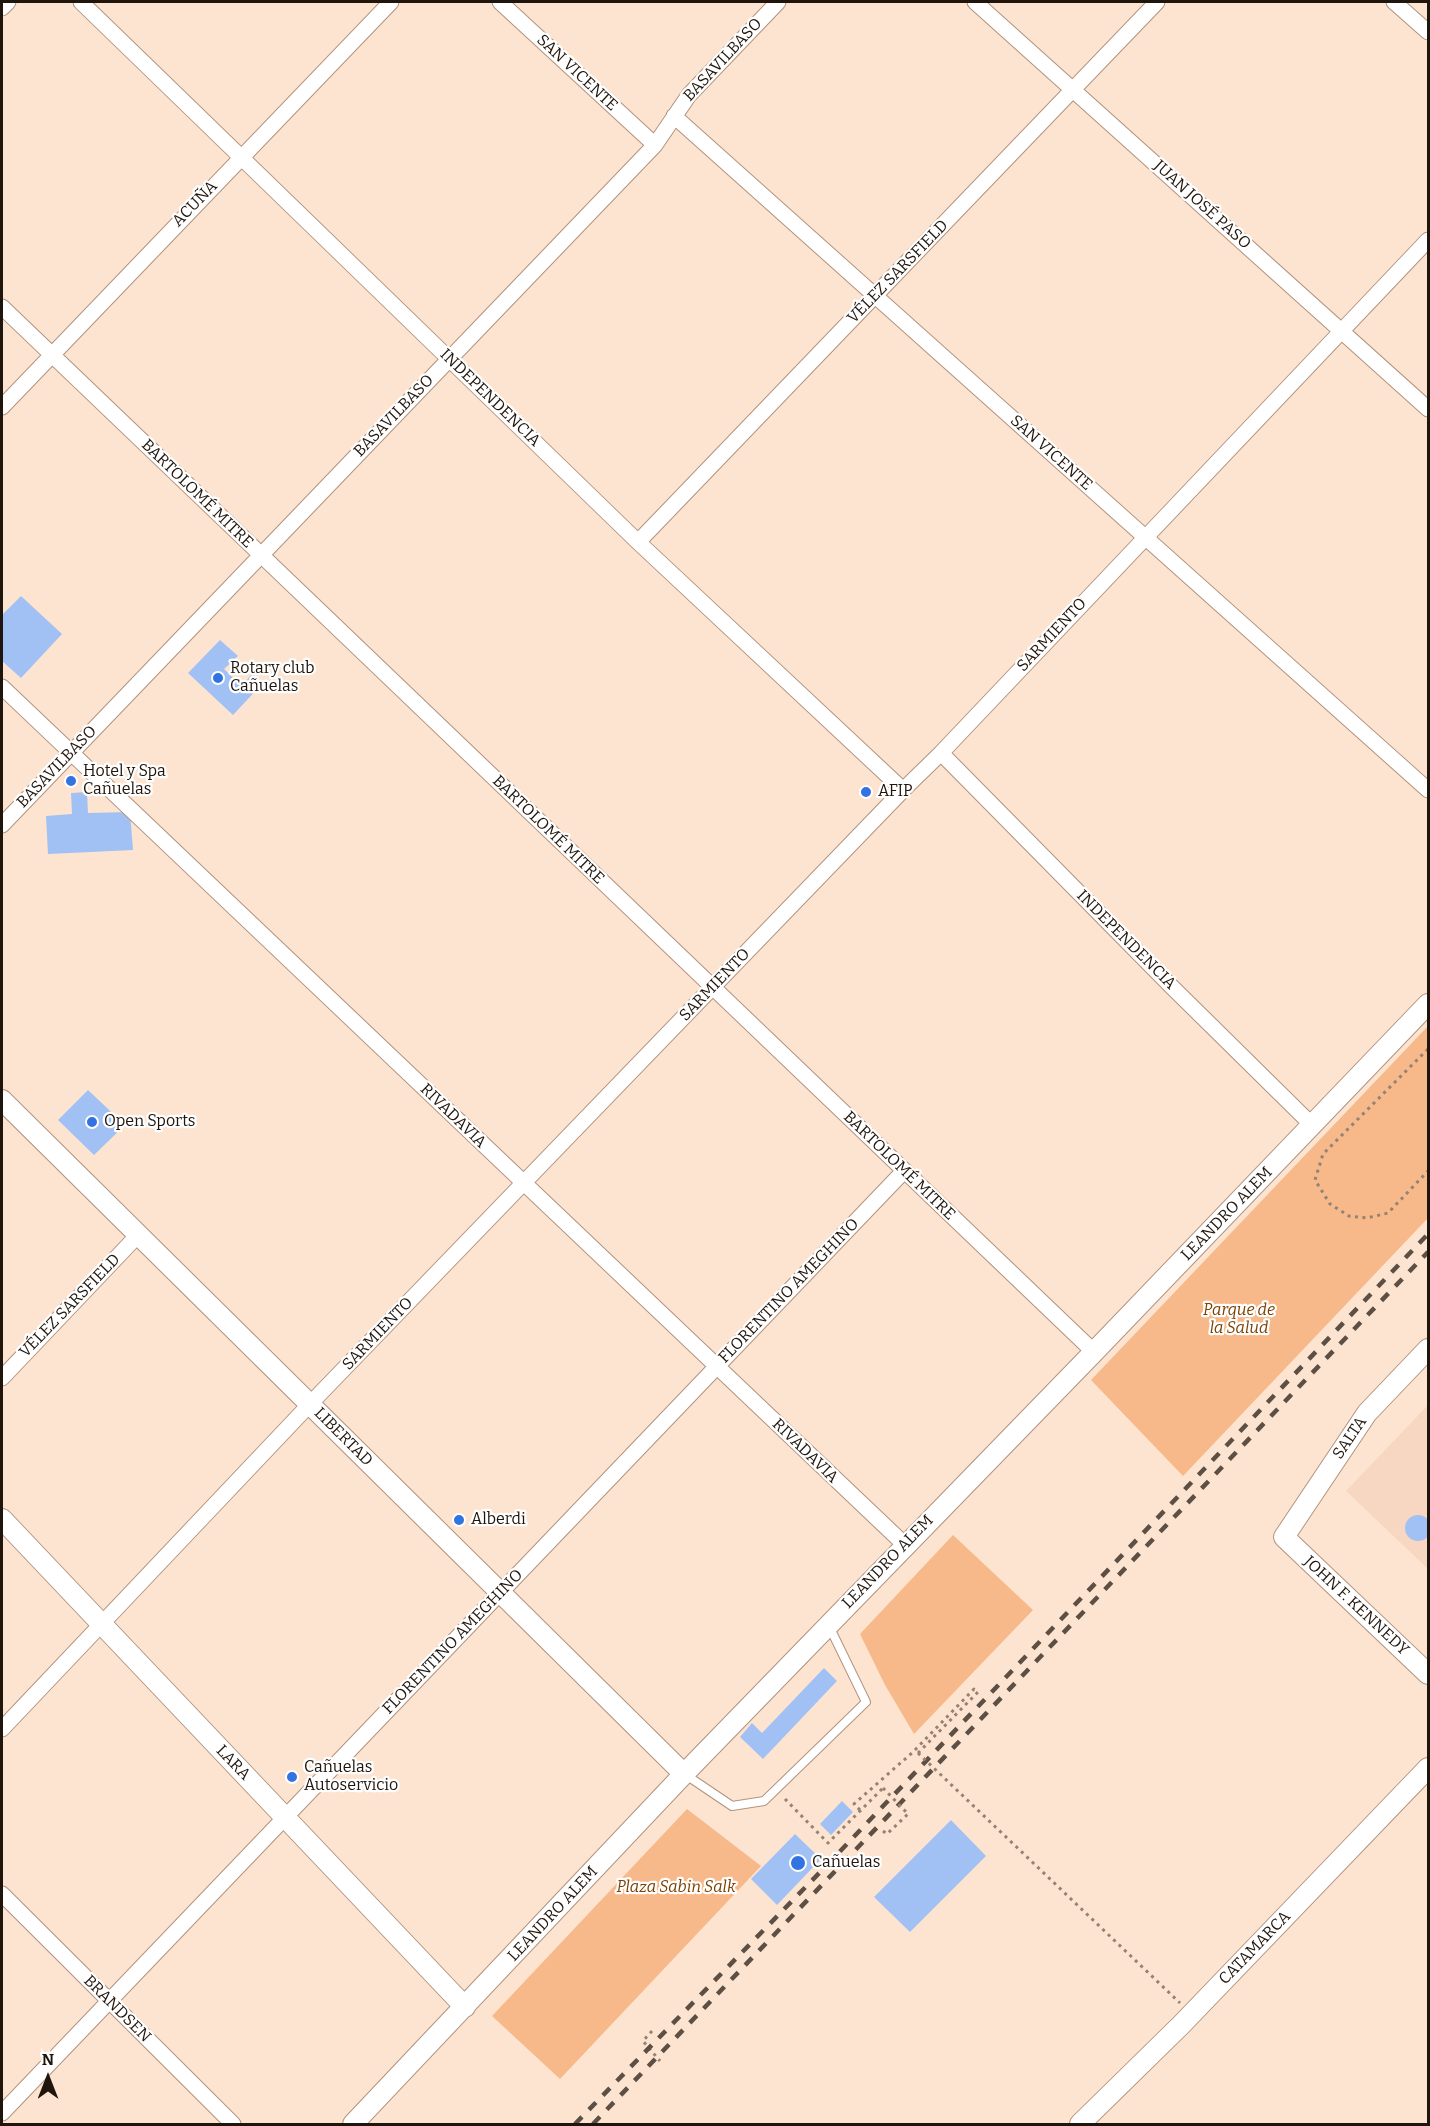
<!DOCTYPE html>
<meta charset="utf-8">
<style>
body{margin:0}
#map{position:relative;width:1430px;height:2126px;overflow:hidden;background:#fde4d1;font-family:Bitter,serif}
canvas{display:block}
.frame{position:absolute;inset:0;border:3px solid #1f150c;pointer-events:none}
.north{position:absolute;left:18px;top:2048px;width:60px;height:60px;-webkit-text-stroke:4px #fff;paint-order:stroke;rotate:0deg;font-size:16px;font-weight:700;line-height:24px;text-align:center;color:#1f150c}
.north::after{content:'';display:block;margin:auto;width:21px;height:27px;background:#1f150c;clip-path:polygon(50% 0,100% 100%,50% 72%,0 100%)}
</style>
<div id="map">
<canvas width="1430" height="2126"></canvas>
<div class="frame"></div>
<div class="north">N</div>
</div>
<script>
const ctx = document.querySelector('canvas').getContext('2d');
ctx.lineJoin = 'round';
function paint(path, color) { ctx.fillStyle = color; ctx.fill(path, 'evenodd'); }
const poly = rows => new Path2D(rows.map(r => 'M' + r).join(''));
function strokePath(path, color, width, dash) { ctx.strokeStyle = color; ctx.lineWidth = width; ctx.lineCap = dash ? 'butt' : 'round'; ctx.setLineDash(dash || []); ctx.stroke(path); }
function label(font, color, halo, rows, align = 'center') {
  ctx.font = font + ' Bitter,serif'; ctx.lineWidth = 4.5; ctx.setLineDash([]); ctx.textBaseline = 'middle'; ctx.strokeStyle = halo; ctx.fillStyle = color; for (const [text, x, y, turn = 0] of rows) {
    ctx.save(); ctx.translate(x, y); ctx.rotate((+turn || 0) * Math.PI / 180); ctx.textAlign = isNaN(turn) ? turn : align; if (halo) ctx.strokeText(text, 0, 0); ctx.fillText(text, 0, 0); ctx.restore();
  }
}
paint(poly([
 [1428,1405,1428,1569,1346,1491]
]), '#f7d7c1');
paint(poly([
 [1428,1026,1428,1218,1183,1476,1091,1380],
 [953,1535,1033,1610,914,1734,885,1685,860,1634],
 [687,1809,761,1866,560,2079,492,2016]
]), '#f7b88a');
paint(poly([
 [21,596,62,634,21,678,2,661,2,615],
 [220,640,238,656,224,669,242,686,251,675,262,684,233,715,188,673],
 [87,792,88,813,130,812,133,850,48,854,46,816,72,814,71,793],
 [88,1090,125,1125,94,1155,58,1120],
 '1405 1528a13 13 0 1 1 26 0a13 13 0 1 1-26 0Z',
 [824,1668,837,1681,763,1759,740,1737,752,1723,762,1733],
 [842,1801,853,1812,831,1835,820,1824],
 [951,1820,986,1856,910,1932,874,1897],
 [795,1834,821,1859,777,1905,751,1879]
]), '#a1c1f4');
const service = poly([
 [686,1775,732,1806,764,1801,866,1702,829,1626]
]);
const minor = poly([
 [81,2,638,542,903,790],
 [500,2,655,145],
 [975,2,1428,409],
 [1394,2,1428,32],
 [2,8,8,2],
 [674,116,1428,790],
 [2,307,1094,1352],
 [2,407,391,2],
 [638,542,1157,2],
 [2,687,905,1545],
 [941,753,1171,986,1312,1125],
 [2,825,655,145,689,95,778,2],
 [2,1378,139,1234],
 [2,1729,310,1404,903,790,941,753,1428,240],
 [2,1894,233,2124],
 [2,2113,904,1171]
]);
const tertiary = poly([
 [2,1100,684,1774],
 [1428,1349,1367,1413,1284,1537,1428,1674],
 [2,1519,465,2007],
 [353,2124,684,1774,1094,1352,1428,1004],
 [1080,2124,1182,2024,1428,1768]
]);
strokePath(service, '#b1937e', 10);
strokePath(minor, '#b1937e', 17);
strokePath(tertiary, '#b1937e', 22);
strokePath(poly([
 [1428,1049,1323,1154,1315,1180,1330,1204,1349,1216,1367,1218,1388,1213,1428,1171],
 [785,1799,828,1843,883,1788],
 [860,1810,854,1804,913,1752,974,1689,978,1692,918,1753],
 [883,1831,887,1834,908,1814],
 [652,2031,643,2041,660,2061]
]), '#948274', 3, [3, 4.5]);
strokePath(service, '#fff', 8);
strokePath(minor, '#fff', 15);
strokePath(tertiary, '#fff', 20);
strokePath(poly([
 [575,2124,827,1865,1428,1234],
 [593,2124,1428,1252]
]), '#5d4f43', 4.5, [10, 10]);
strokePath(poly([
 [918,1753,1180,2003],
 [883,1788,908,1814]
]), '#948274', 3, [3, 4.5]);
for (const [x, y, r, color] of [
 [218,678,6,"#3173e1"],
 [71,781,6,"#3173e1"],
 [866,792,6,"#3173e1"],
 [92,1122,6,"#3173e1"],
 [459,1520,6,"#3173e1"],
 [292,1777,6,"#3173e1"],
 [798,1863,8,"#3173e1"]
]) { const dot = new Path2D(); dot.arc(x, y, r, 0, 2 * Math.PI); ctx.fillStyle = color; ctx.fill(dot); strokePath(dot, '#fff', 2); }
label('16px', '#1f150c', '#fff', [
 ["BASAVILBASO",723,60,-47],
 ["SAN VICENTE",577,73,43],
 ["ACUÑA",195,204,-46],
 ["JUAN JOSÉ PASO",1202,205,42],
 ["VÉLEZ SARSFIELD",898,272,-46],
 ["INDEPENDENCIA",490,398,44],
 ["BASAVILBASO",394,416,-46],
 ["SAN VICENTE",1051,453,42],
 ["BARTOLOMÉ MITRE",197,494,44],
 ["SARMIENTO",1052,635,-47],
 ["BASAVILBASO",57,767,-46],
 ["BARTOLOMÉ MITRE",548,830,44],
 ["INDEPENDENCIA",1126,940,45],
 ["SARMIENTO",715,985,-46],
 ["RIVADAVIA",453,1116,44],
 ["BARTOLOMÉ MITRE",899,1166,44],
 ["LEANDRO ALEM",1227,1214,-46],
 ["FLORENTINO AMEGHINO",789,1291,-46],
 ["VÉLEZ SARSFIELD",70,1306,-46],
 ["SARMIENTO",378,1334,-46],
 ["LIBERTAD",343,1437,45],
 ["SALTA",1350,1438,-56],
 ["RIVADAVIA",805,1451,44],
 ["LEANDRO ALEM",888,1562,-46],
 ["JOHN F. KENNEDY",1356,1606,43],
 ["FLORENTINO AMEGHINO",453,1642,-46],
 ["LARA",233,1763,46],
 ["LEANDRO ALEM",553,1914,-47],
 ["CATAMARCA",1255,1948,-46],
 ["BRANDSEN",117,2009,45]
]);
label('16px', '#1f150c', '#fff', [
 ["Rotary club",230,669],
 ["Cañuelas",230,687],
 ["Hotel y Spa",83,772],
 ["Cañuelas",83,790],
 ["AFIP",878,792],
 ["Open Sports",104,1122],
 ["Alberdi",471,1520],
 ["Cañuelas",304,1768],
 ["Autoservicio",304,1786],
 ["Cañuelas",812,1863]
], 'left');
label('italic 16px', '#7d4102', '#fff', [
 ["Parque de",1239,1311],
 ["la Salud",1239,1329],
 ["Plaza Sabin Salk",676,1888]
]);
</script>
